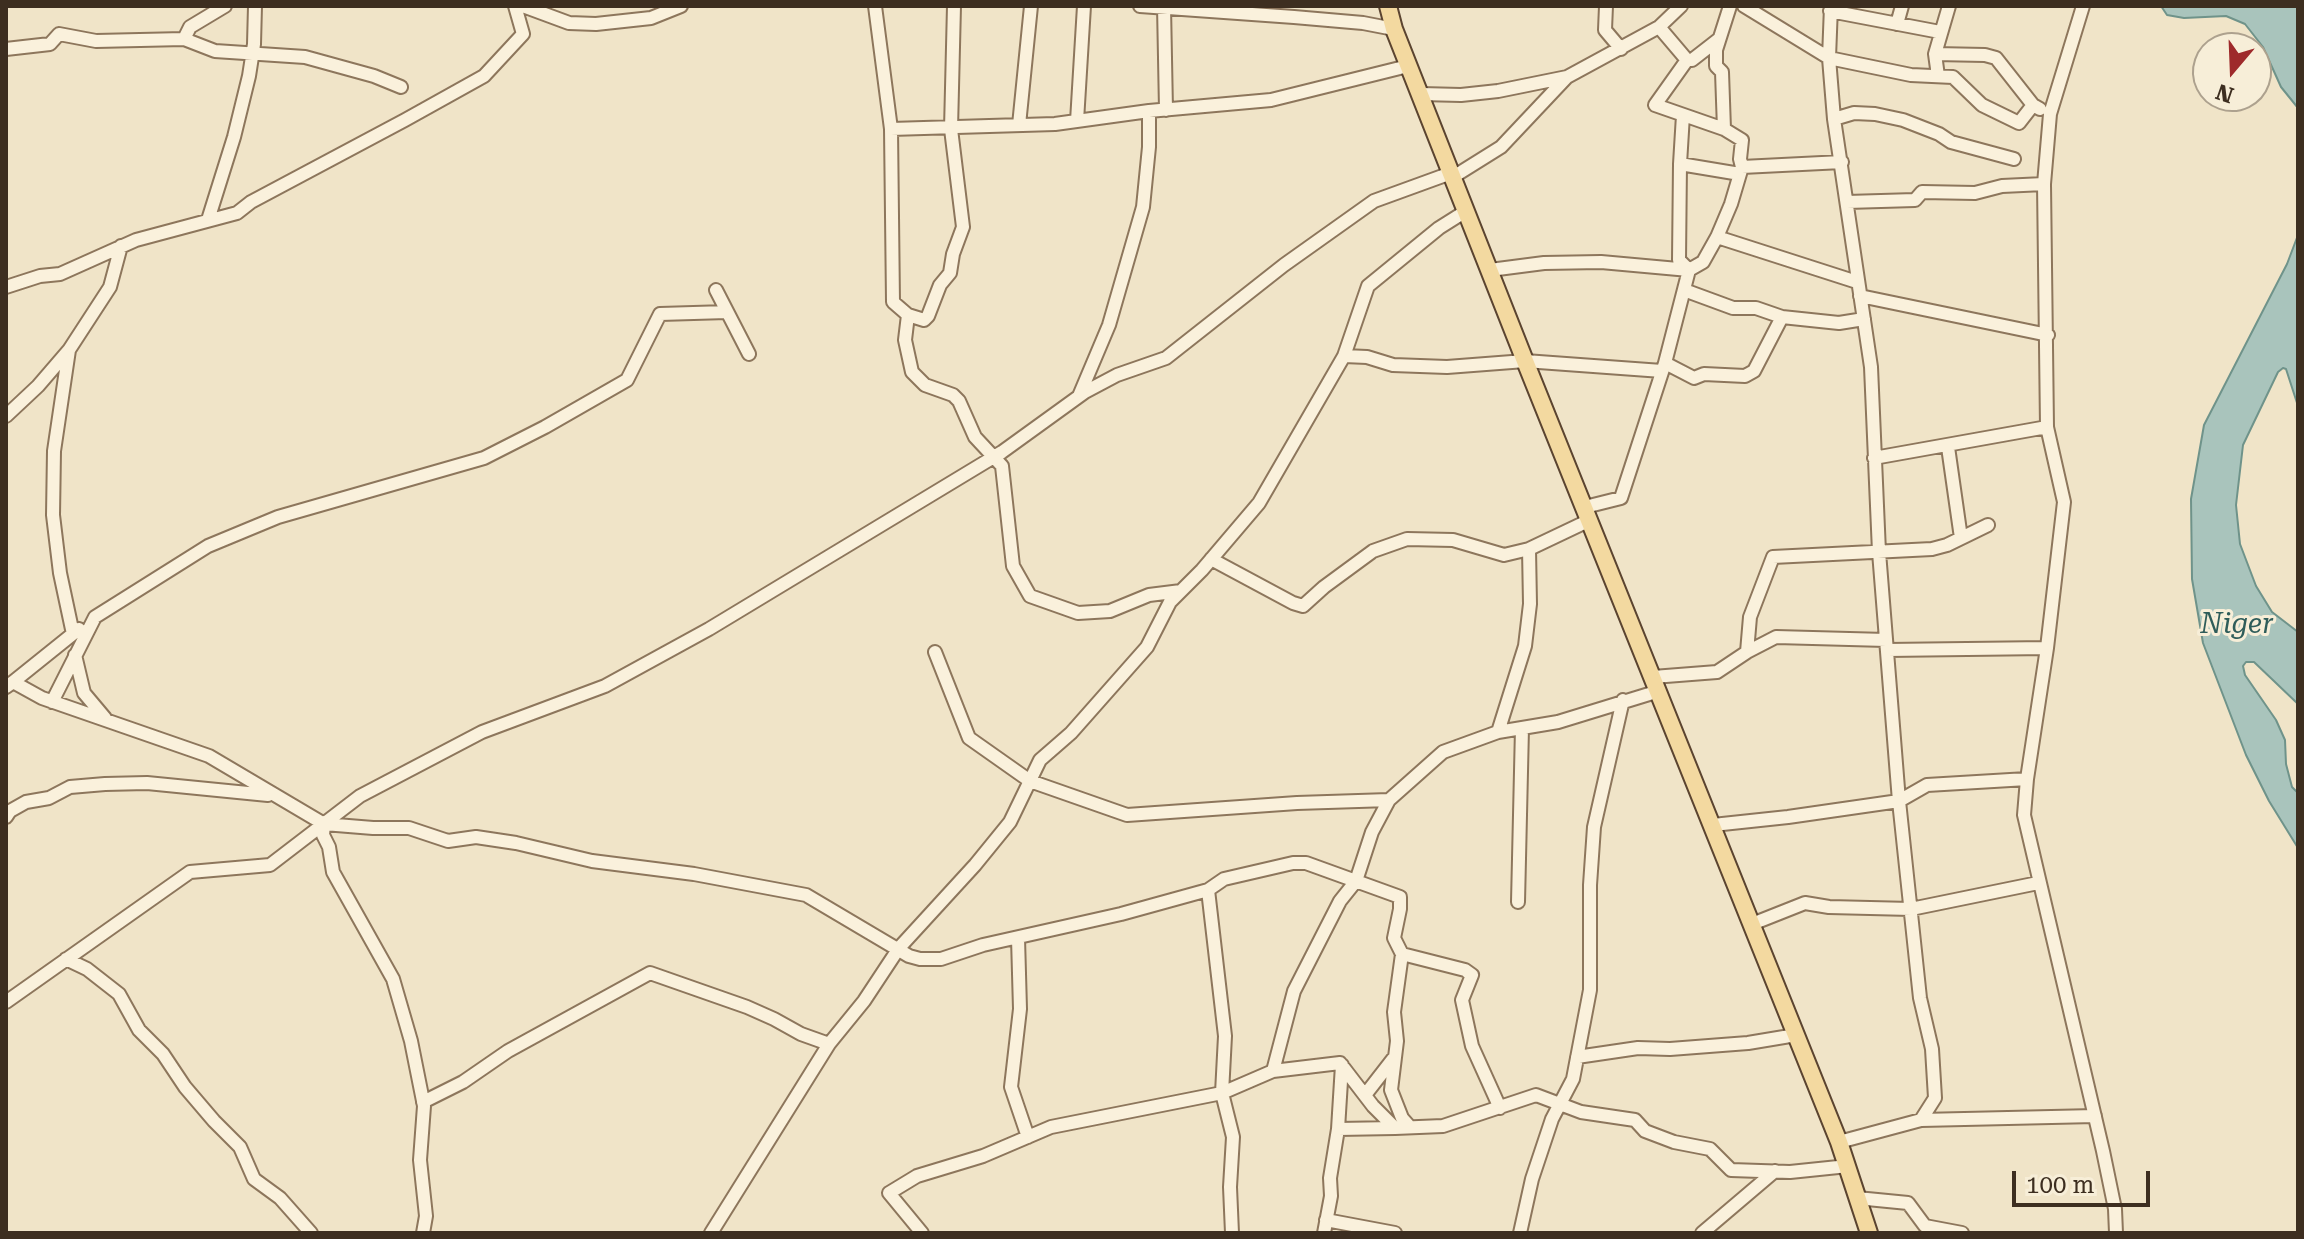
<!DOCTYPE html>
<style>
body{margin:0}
#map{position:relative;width:2304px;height:1239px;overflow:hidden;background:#f0e4c8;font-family:"Roboto Serif",serif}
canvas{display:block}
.frame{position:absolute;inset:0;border:8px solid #3d2e20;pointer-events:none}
.north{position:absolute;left:2192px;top:32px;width:80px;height:80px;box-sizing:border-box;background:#f7eed8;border:2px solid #ada18e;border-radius:50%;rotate:199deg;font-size:22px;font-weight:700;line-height:32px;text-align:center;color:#3d2e20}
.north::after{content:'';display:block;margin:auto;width:28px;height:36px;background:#9e2a2b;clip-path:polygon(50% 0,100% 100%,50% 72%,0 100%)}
.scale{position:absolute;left:2012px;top:1171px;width:138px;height:36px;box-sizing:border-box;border:4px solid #3d2e20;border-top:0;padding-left:10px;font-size:24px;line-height:28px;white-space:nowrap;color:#3d2e20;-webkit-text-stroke:6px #f7eed8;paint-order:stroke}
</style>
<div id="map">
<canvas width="2304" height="1239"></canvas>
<div class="frame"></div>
<div class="north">N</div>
<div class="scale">100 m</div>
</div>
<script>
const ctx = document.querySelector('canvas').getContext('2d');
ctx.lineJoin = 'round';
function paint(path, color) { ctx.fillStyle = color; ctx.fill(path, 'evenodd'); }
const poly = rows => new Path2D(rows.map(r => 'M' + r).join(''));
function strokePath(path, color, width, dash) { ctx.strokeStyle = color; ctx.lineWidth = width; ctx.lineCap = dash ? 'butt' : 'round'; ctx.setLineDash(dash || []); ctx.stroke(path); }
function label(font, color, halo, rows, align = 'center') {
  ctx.font = font + ' "Roboto Serif",serif'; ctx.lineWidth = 6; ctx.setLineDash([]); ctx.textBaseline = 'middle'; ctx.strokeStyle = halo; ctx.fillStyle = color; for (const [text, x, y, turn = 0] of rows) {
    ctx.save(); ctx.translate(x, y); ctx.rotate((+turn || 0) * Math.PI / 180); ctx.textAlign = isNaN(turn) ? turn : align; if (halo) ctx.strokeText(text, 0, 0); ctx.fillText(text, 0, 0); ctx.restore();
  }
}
const water = poly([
 [2161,6,2298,6,2298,108,2281,87,2263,47,2245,24,2226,16,2184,18,2167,15,2161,6],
 [2298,235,2298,406,2286,369,2283,368,2278,372,2243,445,2236,505,2240,544,2256,586,2272,612,2298,632,2298,704,2254,662,2246,662,2243,666,2245,675,2276,720,2285,740,2286,764,2292,787,2298,793,2298,848,2269,801,2246,755,2203,643,2192,579,2191,499,2204,425,2287,264,2298,235]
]);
paint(water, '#a9c4bc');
strokePath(water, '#6f938a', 2);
const minor = poly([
 [225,6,190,27,184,39,215,51,305,57,374,76,401,87],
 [523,6,569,23,596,24,651,18,681,6],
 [875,6,891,129,1055,124,1149,111,1271,100,1408,66],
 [1140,6,1294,17,1363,23,1394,29],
 [1164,6,1166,110],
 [1606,6,1605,30,1621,49],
 [1730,6,1716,50,1716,66,1722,72,1724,129,1742,140,1740,159,1742,167],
 [1744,6,1829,58,1911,75,1953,77,1982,105,2019,123,2033,105],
 [1831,6,1829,58,1834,119,1871,367,1879,552,1899,801,1920,998,1932,1049,1935,1098,1921,1120],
 [1830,11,1940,32],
 [1897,24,1902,6],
 [1659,27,1687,60,1655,105,1724,129],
 [6,49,50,44,59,34,96,41,184,39],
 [1935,54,1985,55,1996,58,2033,105,2040,109],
 [1687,60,1692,60,1719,39],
 [1938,76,1935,54,1949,6],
 [1421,94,1461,95,1498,91,1567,77,1659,27,1681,6],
 [1834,119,1854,113,1875,114,1903,120,1939,134,1951,142,2014,159],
 [1077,121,1084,6],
 [1019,125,1031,6],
 [891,129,893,302,908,315,905,340,912,372,925,385,953,395,959,401,975,437,1002,466,1013,566,1030,596,1078,613,1110,611,1149,595,1181,591],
 [1680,164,1683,115],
 [1453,177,1501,147,1567,77],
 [1847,202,1915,200,1922,192,1975,193,2002,186,2044,184],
 [208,220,234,137,249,76,254,44,255,6],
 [1717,237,1857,282],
 [1490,270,1544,263,1601,262,1689,270],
 [1689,270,1679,260,1680,164,1740,174],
 [6,287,40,276,60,274,136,240,237,213,251,202,405,120,484,76,523,34,515,6],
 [716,290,749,354],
 [1684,290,1733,308,1756,308,1782,317,1839,323,1864,319],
 [1860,296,2048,335],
 [908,315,924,320,928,316,940,285,950,273,953,254,963,227,951,129,954,6],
 [1344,356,1367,357,1393,365,1447,367,1525,361,1662,371],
 [1665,363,1694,378,1704,374,1745,376,1754,371,1782,317],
 [1079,396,1109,325,1143,207,1149,147,1149,111],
 [6,416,38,386,69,350],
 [1948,447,1961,538],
 [1874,458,2047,427],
 [1585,507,1621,498,1665,363,1689,270,1703,262,1717,237,1731,204,1742,167,1842,162],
 [1211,559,1293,603,1303,606,1324,587,1373,551,1407,539,1453,540,1504,555,1529,549],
 [73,634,60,573,53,515,54,451,69,350,110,287,121,246],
 [1887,650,2047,648],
 [935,652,969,738,1030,781,1127,815,1297,803,1389,800],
 [1747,652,1776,637,1886,640],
 [75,655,84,693,105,718],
 [1653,677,1717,672,1747,652,1750,617,1773,557,1932,549,1947,545,1988,525],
 [13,682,79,629],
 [6,687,13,682,42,698,209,756,324,824,373,828,409,828,448,841,476,837,516,843,592,861,694,874,806,895,909,956,920,959,941,959,983,945,1121,914,1208,890,1224,879,1293,863,1306,863,1400,897,1400,909,1394,938,1402,954,1465,970,1472,975,1462,1000,1472,1046,1500,1108],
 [52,702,95,617,208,546,278,517,484,458,545,427,627,380,660,314,727,312],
 [1498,732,1525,646,1530,604,1529,549,1590,520],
 [2027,779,2024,815,2103,1151,2115,1209,2116,1233],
 [6,817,10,811,26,802,49,798,70,787,105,784,147,783,268,795],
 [324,824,323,835,329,847,333,872,393,979,411,1041,424,1106,420,1160,426,1216,423,1233],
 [1713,825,1788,817,1899,801,1927,785,2027,779,2047,648,2064,502,2047,427,2044,184,2050,114,2083,6],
 [1208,890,1225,1036,1222,1093,1233,1137,1230,1187,1232,1233],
 [1518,902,1522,728],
 [1752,924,1805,903,1829,907,1911,909,2038,883],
 [1018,938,1020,1009,1011,1087,1028,1137],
 [1402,954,1394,1012,1397,1041,1391,1090,1402,1118,1410,1127],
 [66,959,87,969,119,994,139,1030,163,1054,185,1087,214,1121,240,1147,254,1179,280,1198,311,1233],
 [6,1002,190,872,270,865,360,796,482,732,605,686,709,629,1002,452,1085,392,1117,375,1166,358,1284,265,1374,201,1451,173],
 [1577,1057,1638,1048,1670,1049,1748,1043,1796,1035],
 [1273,1071,1340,1063,1373,1106,1395,1128,1443,1126,1536,1095,1581,1112,1635,1120,1645,1131,1674,1142,1710,1149,1731,1170,1790,1172,1848,1166],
 [1365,1095,1393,1059],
 [423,1102,463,1082,508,1051,650,973,747,1007,774,1019,801,1034,829,1044],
 [1338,1129,1395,1128],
 [1839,1142,1921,1120,2095,1116],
 [1857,1198,1908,1203,1925,1226,1962,1233],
 [1326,1220,1395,1233],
 [711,1233,829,1044,864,1001,899,948,975,865,1010,822,1040,760,1071,733,1147,647,1170,602,1202,570,1259,503,1344,356,1368,286,1439,228,1466,211],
 [922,1233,889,1193,917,1176,983,1156,1051,1127,1222,1093,1273,1071,1294,991,1340,901,1356,881,1372,832,1389,800,1443,752,1498,732,1558,722,1659,691],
 [1324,1233,1331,1196,1330,1178,1338,1129,1342,1065],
 [1520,1233,1532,1179,1552,1119,1573,1079,1590,990,1590,885,1594,827,1623,700],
 [1702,1233,1775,1171]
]);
const major = poly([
 [1388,6,1394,29,1525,361,1839,1142,1869,1233]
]);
strokePath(minor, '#8d765c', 16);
strokePath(major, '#5b4430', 20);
strokePath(minor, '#faf1dc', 12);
strokePath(major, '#f3d9a0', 16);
label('italic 28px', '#2f5d5a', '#f7eed8', [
 ["Niger",2237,625]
]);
</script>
